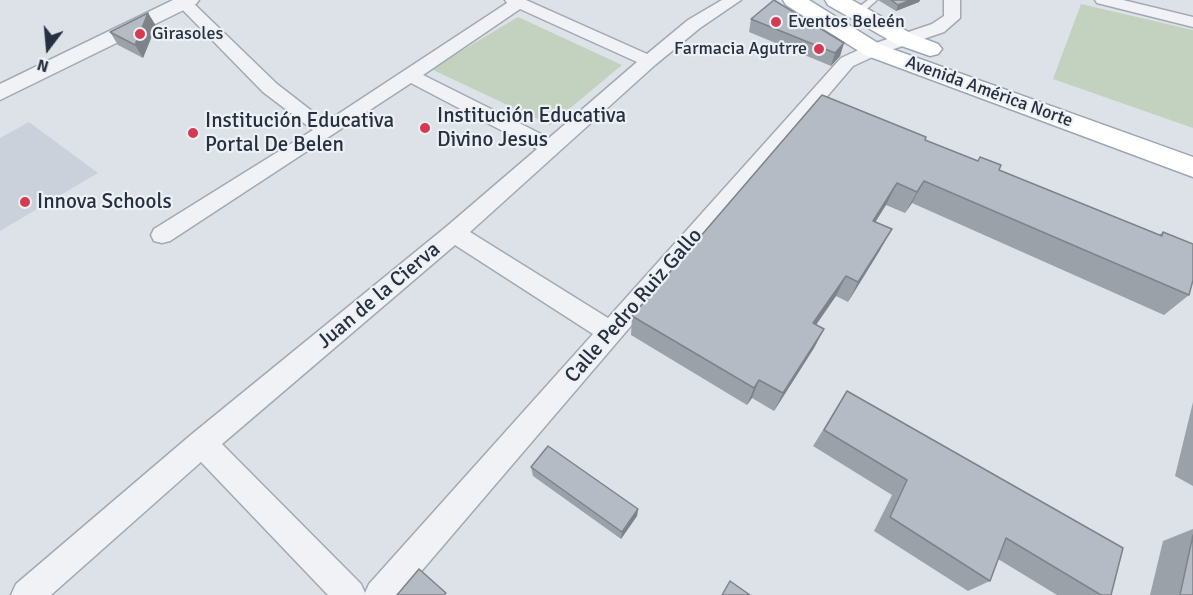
<!DOCTYPE html>
<meta charset="utf-8">
<style>
body{margin:0}
#map{position:relative;width:1193px;height:595px;overflow:hidden;background:#dde2e8;font-family:Signika,sans-serif}
canvas{display:block}
.north{position:absolute;left:18px;top:18px;width:60px;height:60px;-webkit-text-stroke:4px #edf1f6;paint-order:stroke;rotate:196deg;font-size:16px;font-weight:700;line-height:24px;text-align:center;color:#263040}
.north::after{content:'';display:block;margin:auto;width:21px;height:27px;background:#263040;clip-path:polygon(50% 0,100% 100%,50% 72%,0 100%)}
</style>
<div id="map">
<canvas width="1193" height="595"></canvas>
<div class="north">N</div>
</div>
<script>
const ctx = document.querySelector('canvas').getContext('2d');
ctx.lineJoin = 'round';
function paint(path, color) { ctx.fillStyle = color; ctx.fill(path, 'evenodd'); }
const poly = rows => new Path2D(rows.map(r => 'M' + r).join(''));
function strokePath(path, color, width, dash) { ctx.strokeStyle = color; ctx.lineWidth = width; ctx.lineCap = dash ? 'butt' : 'round'; ctx.setLineDash(dash || []); ctx.stroke(path); }
function label(font, color, halo, rows, align = 'center') {
  ctx.font = font + ' Signika,sans-serif'; ctx.lineWidth = 4.5; ctx.setLineDash([]); ctx.textBaseline = 'middle'; ctx.strokeStyle = halo; ctx.fillStyle = color; for (const [text, x, y, turn = 0] of rows) {
    ctx.save(); ctx.translate(x, y); ctx.rotate((+turn || 0) * Math.PI / 180); ctx.textAlign = isNaN(turn) ? turn : align; if (halo) ctx.strokeText(text, 0, 0); ctx.fillText(text, 0, 0); ctx.restore();
  }
}
paint(poly([
 [29,122,98,173,0,231,0,138]
]), '#cbd1da');
paint(poly([
 [1081,4,1193,30,1193,128,1053,79],
 [518,17,622,65,550,125,431,69]
]), '#c3d2be');
const service = poly([
 [868,0,877,0,860,15,854,15,854,11,868,0]
]);
const minor = poly([
 [173,0,190,0,277,84,326,122,507,3,505,0,526,0,647,54,688,20,722,0,741,0,700,28,655,65,470,232,608,318,841,58,867,46,932,24,944,16,944,0,960,0,960,18,944,32,879,54,853,66,401,595,328,595,201,462,51,595,11,595,16,584,192,434,446,227,537,149,411,83,170,241,162,243,154,241,151,235,154,229,313,130,263,92,173,0],
 [520,9,637,62,549,138,423,75,520,9],
 [455,245,593,334,369,584,365,593,361,584,222,444,455,245],
 [1095,0,1123,0,1193,17,1193,27,1097,3,1095,0]
]);
const tertiary = poly([
 [173,0,199,0,196,4,0,100,0,84,173,0]
]);
const primary = poly([
 [783,0,809,0,881,45,1193,157,1193,177,865,55,786,5,783,0],
 [825,0,852,0,912,34,938,44,942,49,938,54,930,56,896,44,828,5,825,0]
]);
strokePath(service, '#a2a9b2', 3);
strokePath(minor, '#a2a9b2', 3);
strokePath(tertiary, '#a2a9b2', 3);
strokePath(primary, '#9ca6b4', 3);
paint(service, '#f0f2f6');
paint(minor, '#f0f2f6');
paint(tertiary, '#f0f2f6');
paint(primary, '#fff');
paint(poly([
 [878,0,920,0,919,2,896,11],
 [148,13,156,26,143,58,118,45,110,32],
 [751,19,844,43,840,56,831,66,749,32],
 [925,140,1159,235,1163,232,1189,295,1164,315,912,203,905,213,886,205,875,221,880,250,848,302,836,296,816,325,824,329,814,348,774,411,752,398,747,405,631,335,632,316],
 [847,391,1101,595,1057,595,998,559,990,581,968,591,874,531,892,495,813,446],
 [1193,402,1193,486,1175,476],
 [531,467,638,509,637,516,621,539,533,476],
 [1193,529,1193,595,1150,595,1163,541]
]), '#9ba1a9');
paint(poly([
 [911,0,920,0,919,2,896,11,898,5],
 [148,13,156,26,143,58,135,45],
 [844,43,840,56,831,66,835,53],
 [924,181,912,203,905,213,917,192],
 [897,183,886,205,863,242,873,221],
 [892,229,880,250,848,302,858,282],
 [846,276,836,296,804,342,813,323],
 [824,329,814,348,774,411,783,393],
 [759,380,752,398,747,405,754,388],
 [638,509,637,516,621,539,622,532]
]), '#7e838a');
const building = poly([
 [774,0,844,43,835,53,751,19,774,0],
 [891,0,911,0,898,5,891,0],
 [148,13,135,45,110,32,148,13],
 [822,95,926,137,925,140,978,161,980,157,1001,165,999,170,1162,236,1163,232,1193,244,1193,280,1189,295,924,181,917,192,897,183,873,221,892,229,858,282,846,276,813,323,824,329,783,393,759,380,754,388,632,316,822,95],
 [847,391,1123,548,1111,595,1101,595,1006,538,990,581,890,517,907,480,824,430,847,391],
 [548,446,638,509,622,532,531,467,548,446],
 [1193,535,1193,595,1180,595,1193,535],
 [419,569,446,593,444,595,397,595,419,569],
 [730,581,750,595,722,595,730,581]
]);
paint(building, '#b4bbc5');
strokePath(building, '#7e838a', 1.5);
for (const [x, y, r, color] of [
 [776,22,6,"#d53a53"],
 [140,34,6,"#d53a53"],
 [819,49,6,"#d53a53"],
 [425,128,6,"#d53a53"],
 [193,133,6,"#d53a53"],
 [25,202,6,"#d53a53"]
]) { const dot = new Path2D(); dot.arc(x, y, r, 0, 2 * Math.PI); ctx.fillStyle = color; ctx.fill(dot); strokePath(dot, '#edf1f6', 2); }
label('18px', '#263040', '#edf1f6', [
 ["Eventos Beleén",788,22],
 ["Girasoles",152,34],
 ["Farmacia Agutrre",807,49,"right"]
], 'left');
label('18px', '#263040', '#edf1f6', [
 ["Avenida América Norte",989,92,20]
]);
label('21px', '#263040', '#edf1f6', [
 ["Institución Educativa",437,116],
 ["Divino Jesus",437,140],
 ["Institución Educativa",205,121],
 ["Portal De Belen",205,145],
 ["Innova Schools",37,202]
], 'left');
label('21px', '#263040', '#edf1f6', [
 ["Juan de la Cierva",379,296,-40],
 ["Calle Pedro Ruiz Gallo",634,306,-49]
]);
</script>
